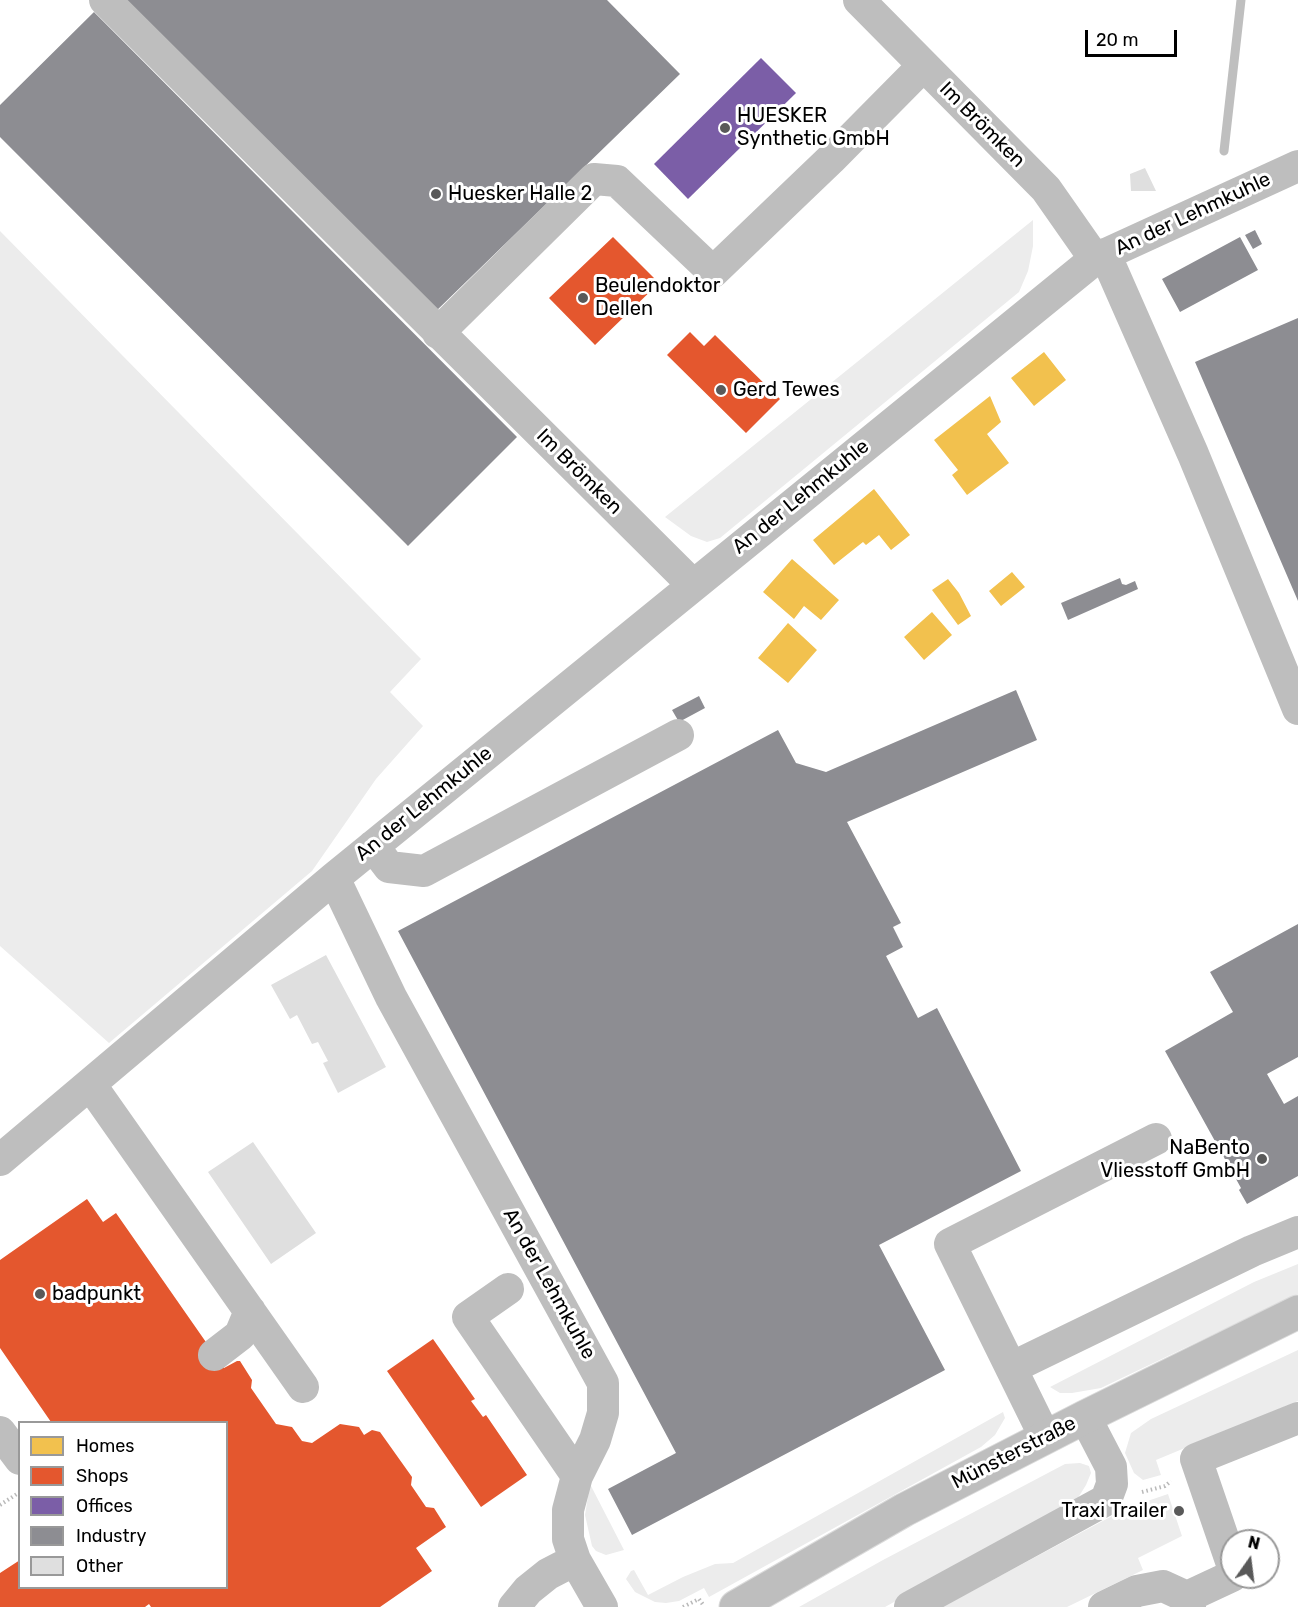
<!DOCTYPE html>
<meta charset="utf-8">
<style>
body{margin:0}
#map{position:relative;width:1298px;height:1607px;overflow:hidden;background:#fff;font-family:Rubik,sans-serif}
canvas{display:block}
.legend{position:absolute;left:18px;top:1421px;width:210px;height:168px;box-sizing:border-box;background:#fff;border:2px solid #999;margin:0;padding:8px 10px;list-style:none;font-size:18px;color:#000}
.legend li{display:flex;align-items:center;gap:12px;height:30px}
.legend b{width:30px;border:2px solid #999}
.north{position:absolute;left:1220px;top:1529px;width:60px;height:60px;box-sizing:border-box;background:#fff;border:2px solid #999;border-radius:50%;rotate:14deg;font-size:16px;font-weight:700;line-height:24px;text-align:center;color:#000}
.north::after{content:'';display:block;margin:auto;width:21px;height:27px;background:#595959;clip-path:polygon(50% 0,100% 100%,50% 72%,0 100%)}
.scale{position:absolute;left:1085px;top:30px;width:92px;height:27px;box-sizing:border-box;border:3px solid #000;border-top:0;padding-left:8px;font-size:18px;line-height:21px;white-space:nowrap;color:#000;-webkit-text-stroke:4px #fff;paint-order:stroke}
</style>
<div id="map">
<canvas width="1298" height="1607"></canvas>
<ul class="legend">
<li><b style="height:16px;background:#f2c14e"></b>Homes</li>
<li><b style="height:16px;background:#e4572e"></b>Shops</li>
<li><b style="height:16px;background:#7b5ea7"></b>Offices</li>
<li><b style="height:16px;background:#8d8d92"></b>Industry</li>
<li><b style="height:16px;background:#dfdfdf"></b>Other</li>
</ul>
<div class="north">N</div>
<div class="scale">20 m</div>
</div>
<script>
const ctx = document.querySelector('canvas').getContext('2d');
ctx.lineJoin = 'round';
function paint(path, color) { ctx.fillStyle = color; ctx.fill(path, 'evenodd'); }
const poly = rows => new Path2D(rows.map(r => 'M' + r).join(''));
function strokePath(path, color, width, dash) { ctx.strokeStyle = color; ctx.lineWidth = width; ctx.lineCap = dash ? 'butt' : 'round'; ctx.setLineDash(dash || []); ctx.stroke(path); }
function label(font, color, halo, rows, align = 'center') {
  ctx.font = font + ' Rubik,sans-serif'; ctx.lineWidth = 6; ctx.setLineDash([]); ctx.textBaseline = 'middle'; ctx.strokeStyle = halo; ctx.fillStyle = color; for (const [text, x, y, turn = 0] of rows) {
    ctx.save(); ctx.translate(x, y); ctx.rotate((+turn || 0) * Math.PI / 180); ctx.textAlign = isNaN(turn) ? turn : align; if (halo) ctx.strokeText(text, 0, 0); ctx.fillText(text, 0, 0); ctx.restore();
  }
}
paint(poly([
 [1033,220,1033,246,1028,271,1019,292,720,538,707,542,691,536,665,517],
 [0,231,421,659,390,692,423,726,376,779,312,871,109,1043,0,946],
 [1298,1264,1298,1294,1101,1388,1072,1393,1060,1393,1050,1387,1254,1282],
 [1298,1350,1298,1401,1156,1460,1161,1475,1143,1480,1134,1473,1125,1453,1131,1433,1151,1419],
 [1003,1412,1005,1418,995,1435,981,1447,709,1597,704,1588,679,1601,666,1603,655,1602,635,1592,626,1579,631,1571,634,1570,648,1595,683,1577,715,1564,733,1563],
 [1080,1463,1089,1466,1091,1473,1086,1485,1076,1501,885,1607,799,1607,883,1560,1065,1464],
 [590,1484,624,1550,606,1555,596,1551,592,1546,585,1515],
 [1168,1494,1182,1536,1138,1558,1143,1570,1067,1607,942,1607,1127,1508]
]), '#ececec');
paint(poly([
 [1044,352,1066,380,1034,406,1011,378],
 [990,396,1001,422,987,434,1009,463,967,495,952,475,958,470,934,440],
 [874,489,910,535,891,550,879,535,866,545,863,542,834,565,813,540],
 [792,559,839,600,821,620,804,606,794,619,763,592],
 [1012,572,1025,587,1001,606,989,591],
 [948,579,959,593,971,616,958,625,932,590],
 [932,612,952,635,924,660,904,637],
 [788,623,817,650,788,683,758,658]
]), '#f2c14e');
paint(poly([
 [613,237,659,283,595,345,549,298],
 [690,332,704,346,715,335,780,399,746,433,667,355],
 [87,1199,103,1222,116,1213,224,1368,237,1361,240,1361,252,1380,251,1388,276,1424,292,1427,302,1441,312,1443,340,1424,359,1427,364,1435,372,1430,380,1432,412,1477,411,1485,426,1507,434,1508,446,1527,416,1548,432,1571,380,1607,151,1607,149,1604,145,1607,0,1607,0,1573,20,1560,20,1588,226,1588,226,1422,51,1422,0,1348,0,1260],
 [433,1339,475,1399,471,1401,483,1417,486,1415,527,1475,481,1507,387,1371]
]), '#e4572e');
paint(poly([
 [761,58,796,93,688,199,654,164]
]), '#7b5ea7');
paint(poly([
 [125,0,607,0,680,74,433,314],
 [94,12,517,437,408,546,0,137,0,105],
 [1255,230,1262,244,1253,249,1245,235],
 [1240,237,1258,270,1180,312,1162,279],
 [1298,318,1298,601,1195,362],
 [1120,578,1122,584,1126,585,1135,581,1138,589,1068,620,1061,603],
 [1016,690,1037,740,847,822,901,923,893,927,903,947,886,956,918,1018,937,1008,1021,1171,879,1245,945,1370,632,1535,608,1489,676,1453,398,931,778,730,796,763,826,772],
 [699,696,705,708,679,722,672,710],
 [1298,924,1298,1057,1267,1074,1284,1104,1298,1096,1298,1176,1247,1204,1239,1190,1241,1188,1165,1051,1233,1012,1210,972]
]), '#8d8d92');
strokePath(poly([
 [1224,151,1241,0]
]), '#bfbfbf', 9);
paint(poly([
 [1145,168,1156,191,1131,191,1130,174],
 [326,955,386,1067,338,1093,323,1063,328,1061,318,1042,312,1044,297,1015,290,1019,271,985],
 [253,1142,316,1233,271,1264,208,1172]
]), '#dfdfdf');
const major = poly([
 [736,1607,904,1510,1085,1417,1298,1312]
]);
strokePath(major, '#dbdbdb', 35);
strokePath(poly([
 [1142,1492,1165,1486,1171,1481],
 [0,1505,20,1492],
 [683,1607,699,1599,704,1606]
]), '#b9b9b9', 4, [1.5, 3]);
strokePath(poly([
 [105,0,693,585],
 [859,0,1046,189,1095,259],
 [1105,254,1193,454,1298,709],
 [438,333,594,179,617,181,713,272,831,159,923,66],
 [373,846,389,867,424,871,678,735],
 [334,878,391,997,603,1383,603,1413,595,1440,577,1476,568,1510,568,1539,575,1560,602,1607],
 [90,1084,303,1387],
 [0,1160,334,878,1095,259,1298,166],
 [508,1289,468,1317,577,1476],
 [214,1355,240,1335,250,1311],
 [1011,1368,1252,1251,1298,1232],
 [0,1432,20,1459],
 [1045,1437,950,1244,1156,1139],
 [1232,1564,1196,1459,1298,1418],
 [1187,1597,1232,1576],
 [514,1607,528,1590,548,1574,575,1560],
 [910,1607,1106,1500,1112,1484,1111,1467,1085,1417],
 [1104,1607,1137,1591,1163,1586,1187,1597,1190,1607]
]), '#bebebe', 32);
strokePath(major, '#bebebe', 33);
for (const [x, y, r, color] of [
 [725,128,6,"#595959"],
 [436,194,6,"#595959"],
 [583,298,6,"#595959"],
 [721,390,6,"#595959"],
 [1262,1159,6,"#595959"],
 [40,1294,6,"#595959"],
 [1179,1511,6,"#595959"]
]) { const dot = new Path2D(); dot.arc(x, y, r, 0, 2 * Math.PI); ctx.fillStyle = color; ctx.fill(dot); strokePath(dot, '#fff', 2); }
label('20px', '#000', '#fff', [
 ["HUESKER",737,116],
 ["Synthetic GmbH",737,139],
 ["Huesker Halle 2",448,194],
 ["Beulendoktor",595,286],
 ["Dellen",595,309],
 ["Gerd Tewes",733,390],
 ["NaBento",1250,1148,"right"],
 ["Vliesstoff GmbH",1250,1171,"right"],
 ["badpunkt",52,1294],
 ["Traxi Trailer",1167,1511,"right"]
], 'left');
label('20px', '#000', '#fff', [
 ["Im Brömken",982,125,45],
 ["An der Lehmkuhle",1193,214,-25],
 ["Im Brömken",579,472,45],
 ["An der Lehmkuhle",801,497,-39],
 ["An der Lehmkuhle",424,804,-39],
 ["An der Lehmkuhle",549,1284,61],
 ["Münsterstraße",1014,1453,-27]
]);
</script>
